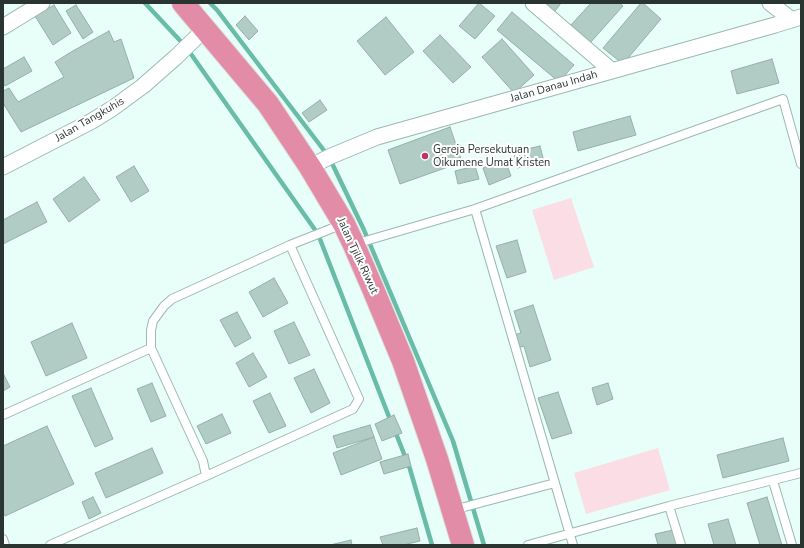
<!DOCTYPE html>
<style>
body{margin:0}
#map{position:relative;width:804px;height:548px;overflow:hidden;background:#e7fff8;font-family:"Nunito Sans",sans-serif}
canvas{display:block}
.frame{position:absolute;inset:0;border:4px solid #2a3532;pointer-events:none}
</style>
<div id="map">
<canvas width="804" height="548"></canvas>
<div class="frame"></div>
</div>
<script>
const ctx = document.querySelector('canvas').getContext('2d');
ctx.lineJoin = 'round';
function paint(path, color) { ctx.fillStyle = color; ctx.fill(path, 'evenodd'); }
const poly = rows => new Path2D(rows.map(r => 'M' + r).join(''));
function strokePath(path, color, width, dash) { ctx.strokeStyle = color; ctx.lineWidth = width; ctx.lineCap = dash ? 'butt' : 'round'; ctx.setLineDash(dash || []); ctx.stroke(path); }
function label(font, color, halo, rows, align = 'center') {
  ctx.font = font + ' "Nunito Sans",sans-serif'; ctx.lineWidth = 4; ctx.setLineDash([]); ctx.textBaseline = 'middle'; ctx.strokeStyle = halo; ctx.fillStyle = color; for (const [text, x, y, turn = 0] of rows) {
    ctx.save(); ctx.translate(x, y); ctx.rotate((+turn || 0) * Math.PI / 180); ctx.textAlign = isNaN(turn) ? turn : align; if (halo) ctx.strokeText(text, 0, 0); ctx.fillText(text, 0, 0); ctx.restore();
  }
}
paint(poly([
 [571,198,594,267,554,280,532,210],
 [658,448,670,490,586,514,574,473]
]), '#fbdde5');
strokePath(poly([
 [145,3,186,47,318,234,391,422],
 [210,3,217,10,329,157,364,230,453,441,484,545],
 [395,431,410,469,432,545]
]), '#69bca8', 4.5);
const building = poly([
 [479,3,495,16,475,39,459,26,479,3],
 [536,3,561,3,552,15,536,3],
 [591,3,619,3,623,6,590,43,571,25,591,3],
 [641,3,643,3,661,19,623,64,603,48,641,3],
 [54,5,71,33,53,45,35,16,54,5],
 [76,5,93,32,83,39,66,11,76,5],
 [512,12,574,65,559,82,497,30,512,12],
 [245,16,258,31,249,40,236,25,245,16],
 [386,17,414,52,385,75,357,41,386,17],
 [109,31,114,42,121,39,134,78,21,132,3,103,3,91,9,88,18,102,64,77,55,62,71,52,109,31],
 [440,35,471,67,453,83,423,51,440,35],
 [502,39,534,75,514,93,482,57,502,39],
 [24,57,32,71,5,86,3,82,3,69,24,57],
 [772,59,779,83,737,94,731,71,772,59],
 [320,100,327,110,309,122,302,113,320,100],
 [630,116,636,135,578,151,573,132,630,116],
 [450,127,462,162,400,184,388,150,450,127],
 [540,146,544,162,517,168,514,152,540,146],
 [505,160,511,176,489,185,483,168,505,160],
 [134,166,149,191,131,202,116,177,134,166],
 [475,166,479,179,458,184,455,171,475,166],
 [84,177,100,200,69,222,53,199,84,177],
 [37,202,47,222,3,244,3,220,37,202],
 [517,240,526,272,507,278,496,246,517,240],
 [274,278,288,303,263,317,249,292,274,278],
 [533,305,551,360,530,367,524,346,518,348,514,335,521,333,514,311,533,305],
 [237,312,251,338,235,347,220,320,237,312],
 [294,322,310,355,289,364,274,331,294,322],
 [72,323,87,358,46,376,31,342,72,323],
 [253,353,267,377,249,387,236,363,253,353],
 [314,369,330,403,311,413,294,378,314,369],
 [3,373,10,387,3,391,3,373],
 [152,383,166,416,151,422,137,389,152,383],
 [608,383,613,399,597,405,592,388,608,383],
 [91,388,113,439,95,447,72,396,91,388],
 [558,392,572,433,552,439,538,398,558,392],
 [270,393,286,426,269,433,253,401,270,393],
 [222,414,231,433,206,444,197,426,222,414],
 [394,415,402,433,382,441,375,424,394,415],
 [370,425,374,437,337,448,333,436,370,425],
 [47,426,74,484,5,516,3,512,3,446,47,426],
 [374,437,382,459,341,475,333,453,374,437],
 [783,438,789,461,723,478,717,455,783,438],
 [152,448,163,473,106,498,95,473,152,448],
 [408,454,411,466,384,474,380,462,408,454],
 [93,497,101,513,89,519,82,502,93,497],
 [767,497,782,545,760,545,747,503,767,497],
 [728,519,736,545,714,545,708,524,728,519],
 [417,528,420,541,403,545,383,545,380,537,417,528],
 [673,530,677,545,658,545,655,534,673,530],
 [351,540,352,545,330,545,351,540]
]);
paint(building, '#b0ccc4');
strokePath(building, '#94b0a7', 1);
const service = poly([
 [475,209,573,545],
 [355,244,475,209,783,99,801,164],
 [3,415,151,348,151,330,153,321,164,306,172,299,290,245,343,224],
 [206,476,353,409,359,399,290,245],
 [773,481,792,545],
 [669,506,681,545],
 [453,510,555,483],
 [3,539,5,545],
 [50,545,206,476,203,461,151,348],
 [528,545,669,506,801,473]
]);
const minor = poly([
 [533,3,612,71],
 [770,3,792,20],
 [3,27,42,3],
 [3,167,92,121,113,108,143,86,176,57,205,29],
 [310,167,329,157,377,137,775,25,801,17]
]);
const trunk = poly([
 [183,3,268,104,310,167,344,224,354,245,373,289,403,361,437,459,463,545]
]);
strokePath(service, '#9cb8b0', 10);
strokePath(minor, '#9cb8b0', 17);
strokePath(trunk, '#dddfde', 24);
strokePath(service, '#fff', 8);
strokePath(minor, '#fff', 15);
strokePath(trunk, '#e28ca8', 22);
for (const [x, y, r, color] of [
 [425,156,4,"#c0346b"]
]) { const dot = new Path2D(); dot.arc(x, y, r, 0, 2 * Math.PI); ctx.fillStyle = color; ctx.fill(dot); strokePath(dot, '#fff', 1.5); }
label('11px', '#2a3532', '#fff', [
 ["Jalan Danau Indah",554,87,-16],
 ["Jalan Tangkuhis",90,120,-30],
 ["Jalan Tjilik Riwut",357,256,65]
]);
label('11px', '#2a3532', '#fff', [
 ["Gereja Persekutuan",433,150],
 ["Oikumene Umat Kristen",433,163]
], 'left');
</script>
